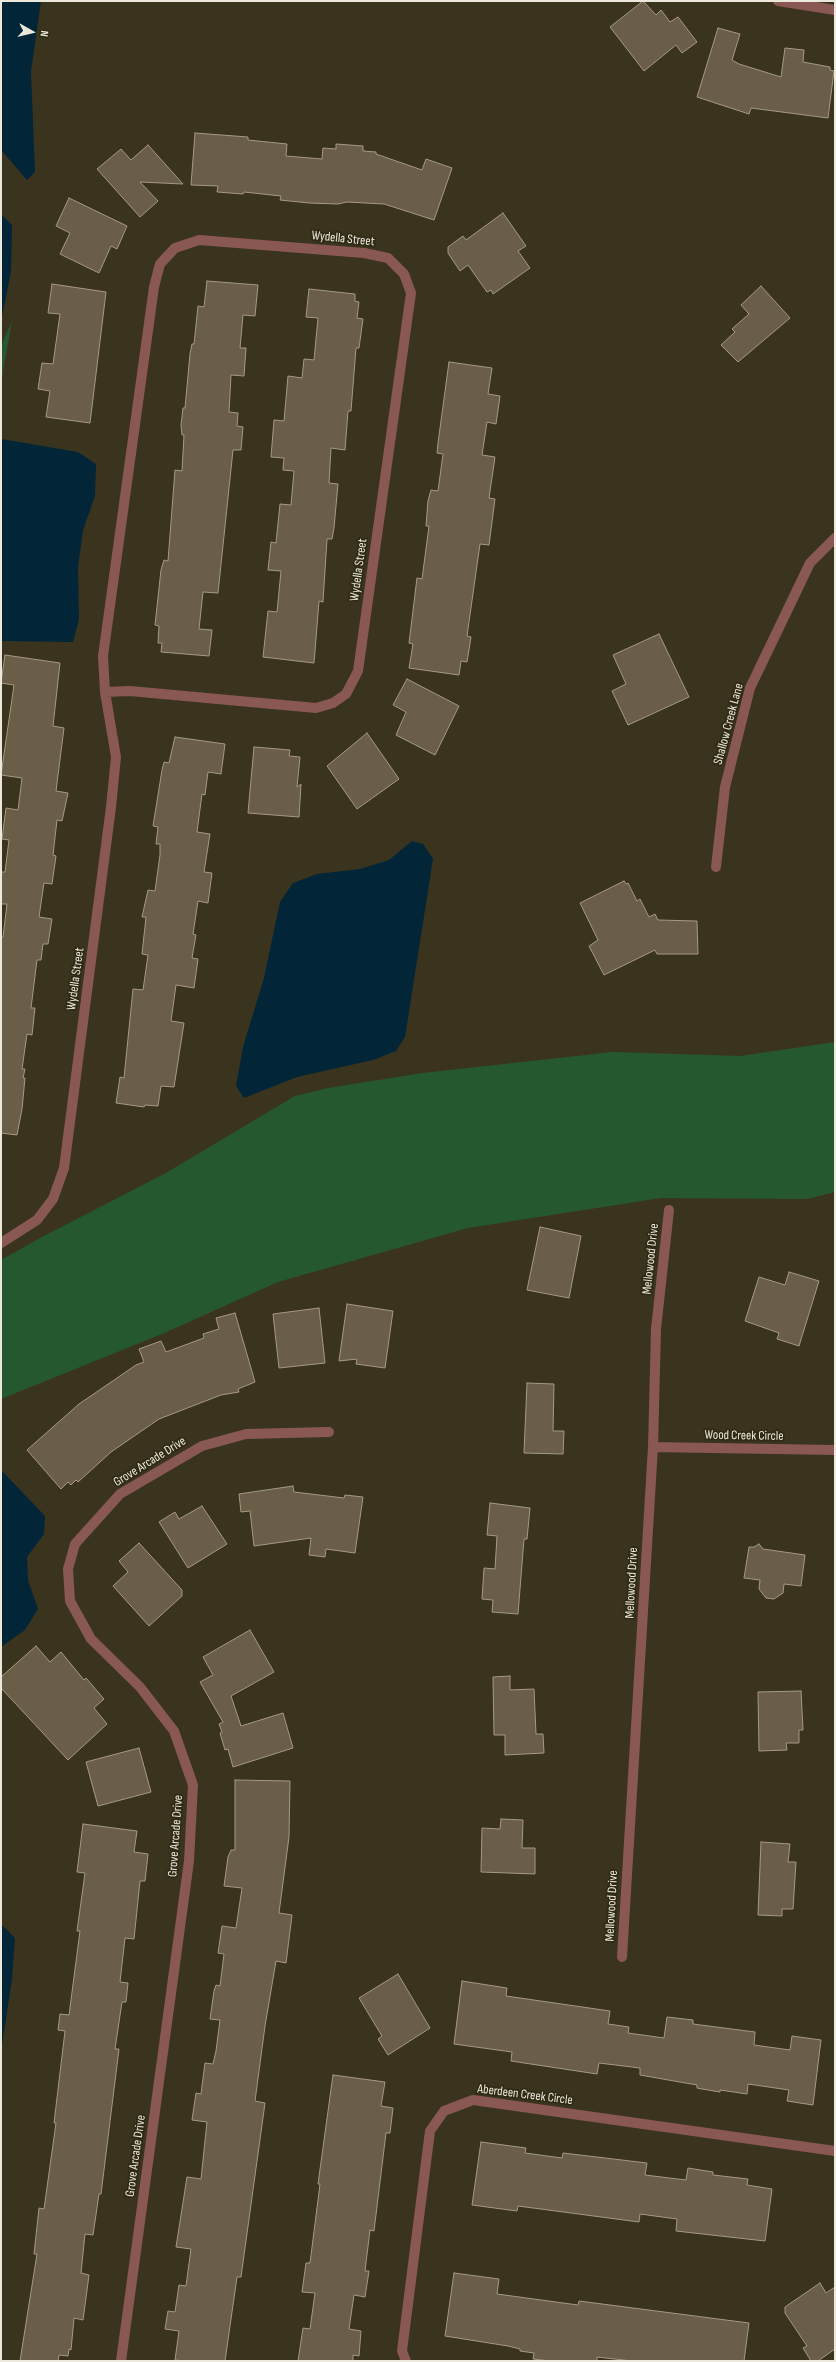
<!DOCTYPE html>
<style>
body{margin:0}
#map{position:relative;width:836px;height:2362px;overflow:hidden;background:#3a341e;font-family:"Sofia Sans Condensed",sans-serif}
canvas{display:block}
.frame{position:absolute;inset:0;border:2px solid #ece8db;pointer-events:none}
.north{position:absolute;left:12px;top:12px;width:40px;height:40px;-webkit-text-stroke:3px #302a15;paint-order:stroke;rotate:98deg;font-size:11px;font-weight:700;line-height:16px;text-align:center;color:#ece8db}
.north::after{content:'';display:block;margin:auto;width:14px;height:18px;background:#ece8db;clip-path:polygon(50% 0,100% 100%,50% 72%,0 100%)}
</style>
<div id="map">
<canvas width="836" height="2362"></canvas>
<div class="frame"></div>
<div class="north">N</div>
</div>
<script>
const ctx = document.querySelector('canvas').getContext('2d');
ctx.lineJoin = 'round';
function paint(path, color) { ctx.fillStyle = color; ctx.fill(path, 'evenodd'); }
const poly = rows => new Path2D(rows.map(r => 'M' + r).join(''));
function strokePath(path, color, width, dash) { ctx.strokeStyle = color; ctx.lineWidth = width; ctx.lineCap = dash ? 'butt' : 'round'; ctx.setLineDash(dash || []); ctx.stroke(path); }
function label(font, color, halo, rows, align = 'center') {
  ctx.font = font + ' "Sofia Sans Condensed",sans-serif'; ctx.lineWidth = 3.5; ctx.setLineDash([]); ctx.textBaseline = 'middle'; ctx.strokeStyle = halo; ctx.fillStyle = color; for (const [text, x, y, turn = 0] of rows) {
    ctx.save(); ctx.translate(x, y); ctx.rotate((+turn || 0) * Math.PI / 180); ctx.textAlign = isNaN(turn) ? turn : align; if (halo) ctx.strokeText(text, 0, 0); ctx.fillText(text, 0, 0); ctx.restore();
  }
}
paint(poly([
 [12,321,3,371,1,388,1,346],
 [835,1042,835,1192,807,1199,661,1198,468,1228,278,1282,162,1334,1,1399,1,1260,40,1238,164,1174,295,1096,328,1088,423,1073,613,1052,740,1056]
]), '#26582f');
paint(poly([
 [1,1,41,1,31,72,35,172,27,180,1,150],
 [1,214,12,225,11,272,1,321],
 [1,439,78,452,96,464,95,496,83,530,78,568,79,619,73,642,1,641],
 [412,841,423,844,433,859,405,1037,396,1051,373,1060,297,1077,244,1098,236,1086,243,1047,264,978,280,902,293,883,317,874,360,869,389,860],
 [1,1470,45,1516,44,1534,27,1557,28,1580,38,1609,25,1630,1,1647],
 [3,1926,15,1938,12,1979,1,2052,1,1927]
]), '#022537');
const building = poly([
 [643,1,656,15,661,10,670,22,678,17,697,42,682,53,676,45,644,71,610,27,643,1],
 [718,28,740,34,732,60,739,64,781,77,785,48,804,50,803,62,830,67,830,70,834,71,828,118,751,108,749,114,697,97,718,28],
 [195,133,248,137,248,140,287,144,286,156,322,159,323,148,336,149,336,144,363,146,363,151,376,152,376,154,422,170,426,159,452,168,434,220,384,204,347,202,338,204,309,203,280,200,281,196,244,192,243,194,217,192,218,186,191,185,195,133],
 [148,145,183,184,140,182,158,201,140,217,97,169,121,149,131,160,148,145],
 [69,198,127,226,117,249,111,246,99,273,60,254,70,233,56,226,69,198],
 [503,213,526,246,518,251,530,268,493,294,491,290,487,292,468,265,460,271,448,253,448,247,463,236,466,240,503,213],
 [207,281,258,285,255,316,243,315,240,348,246,348,244,376,231,375,229,412,238,413,237,426,243,427,241,450,233,450,218,593,203,592,199,629,212,630,209,656,161,652,162,643,158,643,159,626,155,625,161,570,164,560,168,561,175,470,182,471,184,435,182,435,181,425,183,408,185,408,190,354,192,344,194,344,198,306,204,307,207,281],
 [52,284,106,292,90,423,46,417,50,391,38,389,42,363,53,364,60,314,48,313,52,284],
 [761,286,790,318,738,362,721,345,735,332,732,329,749,314,741,305,761,286],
 [309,289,355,294,355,301,359,302,357,318,363,319,359,348,356,348,351,411,348,411,345,450,331,448,329,483,338,484,334,528,332,539,327,539,323,602,319,601,314,663,263,657,268,611,277,612,281,571,268,570,271,542,276,543,280,504,291,505,294,471,283,470,284,458,271,457,274,420,284,421,288,376,302,378,304,359,314,360,318,318,306,317,309,289],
 [449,362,492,368,488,394,500,396,496,424,487,422,482,455,495,457,489,498,495,499,489,545,480,544,467,636,471,637,467,662,461,661,459,675,409,668,413,644,409,643,417,578,422,579,429,526,426,526,428,501,431,490,438,491,443,454,437,453,438,443,449,362],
 [659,634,689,697,628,725,612,691,626,684,613,655,659,634],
 [5,655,60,663,53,726,64,728,56,791,68,793,62,821,57,820,53,855,56,856,52,884,44,883,39,917,52,919,48,944,43,944,41,960,37,960,31,1008,35,1008,32,1035,27,1034,22,1069,25,1069,23,1078,25,1078,22,1109,17,1135,1,1133,1,937,3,937,7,904,1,904,1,872,5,872,9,840,2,839,6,808,18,810,22,778,1,775,14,685,1,683,5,655],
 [407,679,459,706,435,755,396,735,406,712,393,705,407,679],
 [367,733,399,779,357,809,327,766,367,733],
 [175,737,225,744,221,774,208,772,205,795,202,794,197,832,210,834,204,872,212,873,208,903,198,901,193,934,196,935,192,958,198,959,194,988,176,985,171,1021,184,1023,174,1087,161,1086,158,1106,145,1105,144,1107,116,1103,120,1077,124,1078,133,989,143,990,148,955,142,954,146,917,142,917,148,890,155,891,160,855,160,844,156,844,158,827,153,826,162,770,164,762,169,763,175,737],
 [254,747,290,750,289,756,300,757,297,787,301,784,299,817,248,813,254,747],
 [624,881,626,884,628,883,637,901,640,899,649,917,655,914,658,920,697,921,698,954,657,954,655,950,604,975,589,946,598,940,580,903,624,881],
 [540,1227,581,1236,569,1298,527,1290,540,1227],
 [789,1272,819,1281,799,1346,777,1339,779,1333,745,1321,759,1277,785,1285,789,1272],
 [347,1304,393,1311,385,1368,356,1364,357,1359,339,1361,347,1304],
 [319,1308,325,1363,279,1368,273,1314,319,1308],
 [235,1313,255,1382,238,1389,239,1392,221,1395,159,1419,111,1452,78,1482,76,1480,71,1485,68,1482,61,1489,27,1450,79,1404,136,1365,144,1362,139,1349,161,1341,166,1352,204,1338,203,1334,219,1329,216,1318,235,1313],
 [527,1383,554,1384,553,1431,564,1431,563,1454,524,1453,527,1383],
 [293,1486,294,1492,344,1498,345,1495,363,1497,355,1553,326,1549,325,1557,309,1555,311,1538,254,1546,250,1511,241,1512,239,1494,293,1486],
 [490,1503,530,1508,527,1539,524,1539,518,1614,492,1612,493,1600,482,1599,484,1568,495,1569,497,1536,487,1535,490,1503],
 [202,1506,227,1544,188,1568,159,1522,175,1512,179,1519,202,1506],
 [139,1543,182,1590,182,1596,149,1626,113,1586,128,1572,119,1561,139,1543],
 [759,1544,763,1549,805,1555,801,1586,784,1584,783,1593,774,1599,766,1598,759,1589,760,1580,744,1578,749,1547,754,1547,759,1544],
 [250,1630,274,1672,231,1696,241,1726,283,1713,293,1748,233,1767,228,1749,225,1750,220,1733,222,1732,219,1724,223,1722,200,1682,213,1675,203,1657,250,1630],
 [36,1646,50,1662,61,1652,84,1680,86,1678,104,1699,94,1708,107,1724,68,1760,1,1688,1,1677,36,1646],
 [510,1676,510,1690,534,1689,536,1734,543,1734,544,1753,505,1755,505,1735,494,1735,493,1677,510,1676],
 [801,1691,803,1730,799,1730,799,1743,786,1743,787,1750,759,1751,758,1692,801,1691],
 [139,1748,151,1792,98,1806,86,1762,139,1748],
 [235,1780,290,1781,289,1837,279,1913,292,1915,286,1963,276,1961,265,2026,255,2101,265,2103,241,2277,237,2277,225,2361,184,2361,175,2360,179,2331,165,2329,168,2311,175,2312,179,2285,186,2286,191,2249,176,2247,187,2177,201,2179,207,2122,192,2120,196,2093,201,2094,205,2063,213,2064,216,2051,220,2020,210,2019,214,1991,216,1985,220,1986,224,1954,218,1953,222,1926,236,1928,242,1888,224,1886,228,1857,231,1850,235,1850,235,1780],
 [501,1819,523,1820,522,1848,535,1848,535,1874,481,1872,482,1828,500,1829,501,1819],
 [83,1824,137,1831,134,1852,148,1854,145,1881,140,1881,134,1939,125,1938,120,1982,128,1983,126,2002,122,2002,115,2049,119,2049,101,2194,99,2194,93,2235,85,2234,81,2273,89,2275,83,2320,74,2318,71,2350,69,2349,68,2356,59,2355,58,2361,20,2361,37,2254,34,2254,39,2208,44,2209,56,2123,54,2123,65,2031,58,2030,60,2014,69,2015,80,1931,77,1931,85,1873,77,1872,83,1824],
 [761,1842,790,1844,788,1862,796,1862,793,1909,782,1909,782,1916,758,1915,761,1842],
 [398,1974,430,2028,388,2055,378,2039,382,2036,359,1998,398,1974],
 [462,1981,507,1988,506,1996,610,2011,608,2024,629,2027,628,2033,664,2038,667,2017,693,2020,693,2024,755,2032,754,2045,790,2050,792,2036,821,2040,813,2105,787,2101,789,2090,748,2084,747,2094,720,2090,720,2092,702,2089,697,2088,697,2085,640,2075,640,2068,599,2063,597,2074,511,2061,512,2052,454,2044,462,1981],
 [333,2075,385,2082,381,2106,393,2108,390,2133,386,2133,374,2231,370,2230,365,2271,369,2271,365,2297,354,2295,349,2329,361,2331,359,2356,353,2355,353,2361,298,2361,303,2328,310,2329,315,2293,302,2292,306,2263,310,2263,320,2184,318,2184,333,2075],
 [481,2142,526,2148,525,2153,562,2158,563,2153,647,2163,645,2175,686,2180,688,2168,713,2172,713,2175,748,2179,747,2185,772,2189,765,2241,676,2231,677,2219,640,2214,639,2222,518,2206,517,2211,472,2205,481,2142],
 [454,2273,499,2279,497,2294,578,2305,579,2301,749,2323,744,2361,632,2361,597,2357,597,2361,550,2361,533,2359,534,2353,520,2351,520,2349,508,2346,445,2336,454,2273],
 [820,2283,826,2293,835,2287,835,2349,818,2361,811,2361,803,2348,807,2346,785,2313,785,2307,820,2283]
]);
paint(building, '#6b5e49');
strokePath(building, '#a79983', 1);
strokePath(poly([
 [778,1,835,10],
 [716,867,725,787,750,688,810,563,835,538],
 [1,1243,37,1220,53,1199,64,1168,111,807,116,757,105,692,103,656,154,287,160,264,175,248,199,240,364,253,388,258,404,274,411,293,358,671,346,694,333,703,316,708,130,691,105,692],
 [653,1447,835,1450],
 [622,1957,653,1447,656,1329,669,1210],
 [121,2361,189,1861,193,1785,174,1731,140,1687,91,1639,70,1601,68,1569,75,1544,120,1494,202,1446,246,1434,329,1432],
 [406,2361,402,2351,430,2131,444,2111,473,2100,835,2151]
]), '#8a5853', 10);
label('13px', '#ece8db', '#302a15', [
 ["Wydella Street",343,239,6],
 ["Wydella Street",359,570,-82],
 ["Shallow Creek Lane",729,724,-75],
 ["Wydella Street",76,979,-82],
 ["Mellowood Drive",651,1259,-84],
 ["Wood Creek Circle",744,1436,1],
 ["Grove Arcade Drive",150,1462,-32],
 ["Mellowood Drive",632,1583,-87],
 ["Grove Arcade Drive",176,1836,-86],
 ["Mellowood Drive",612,1906,-87],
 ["Aberdeen Creek Circle",525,2095,7],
 ["Grove Arcade Drive",136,2156,-82]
]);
</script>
